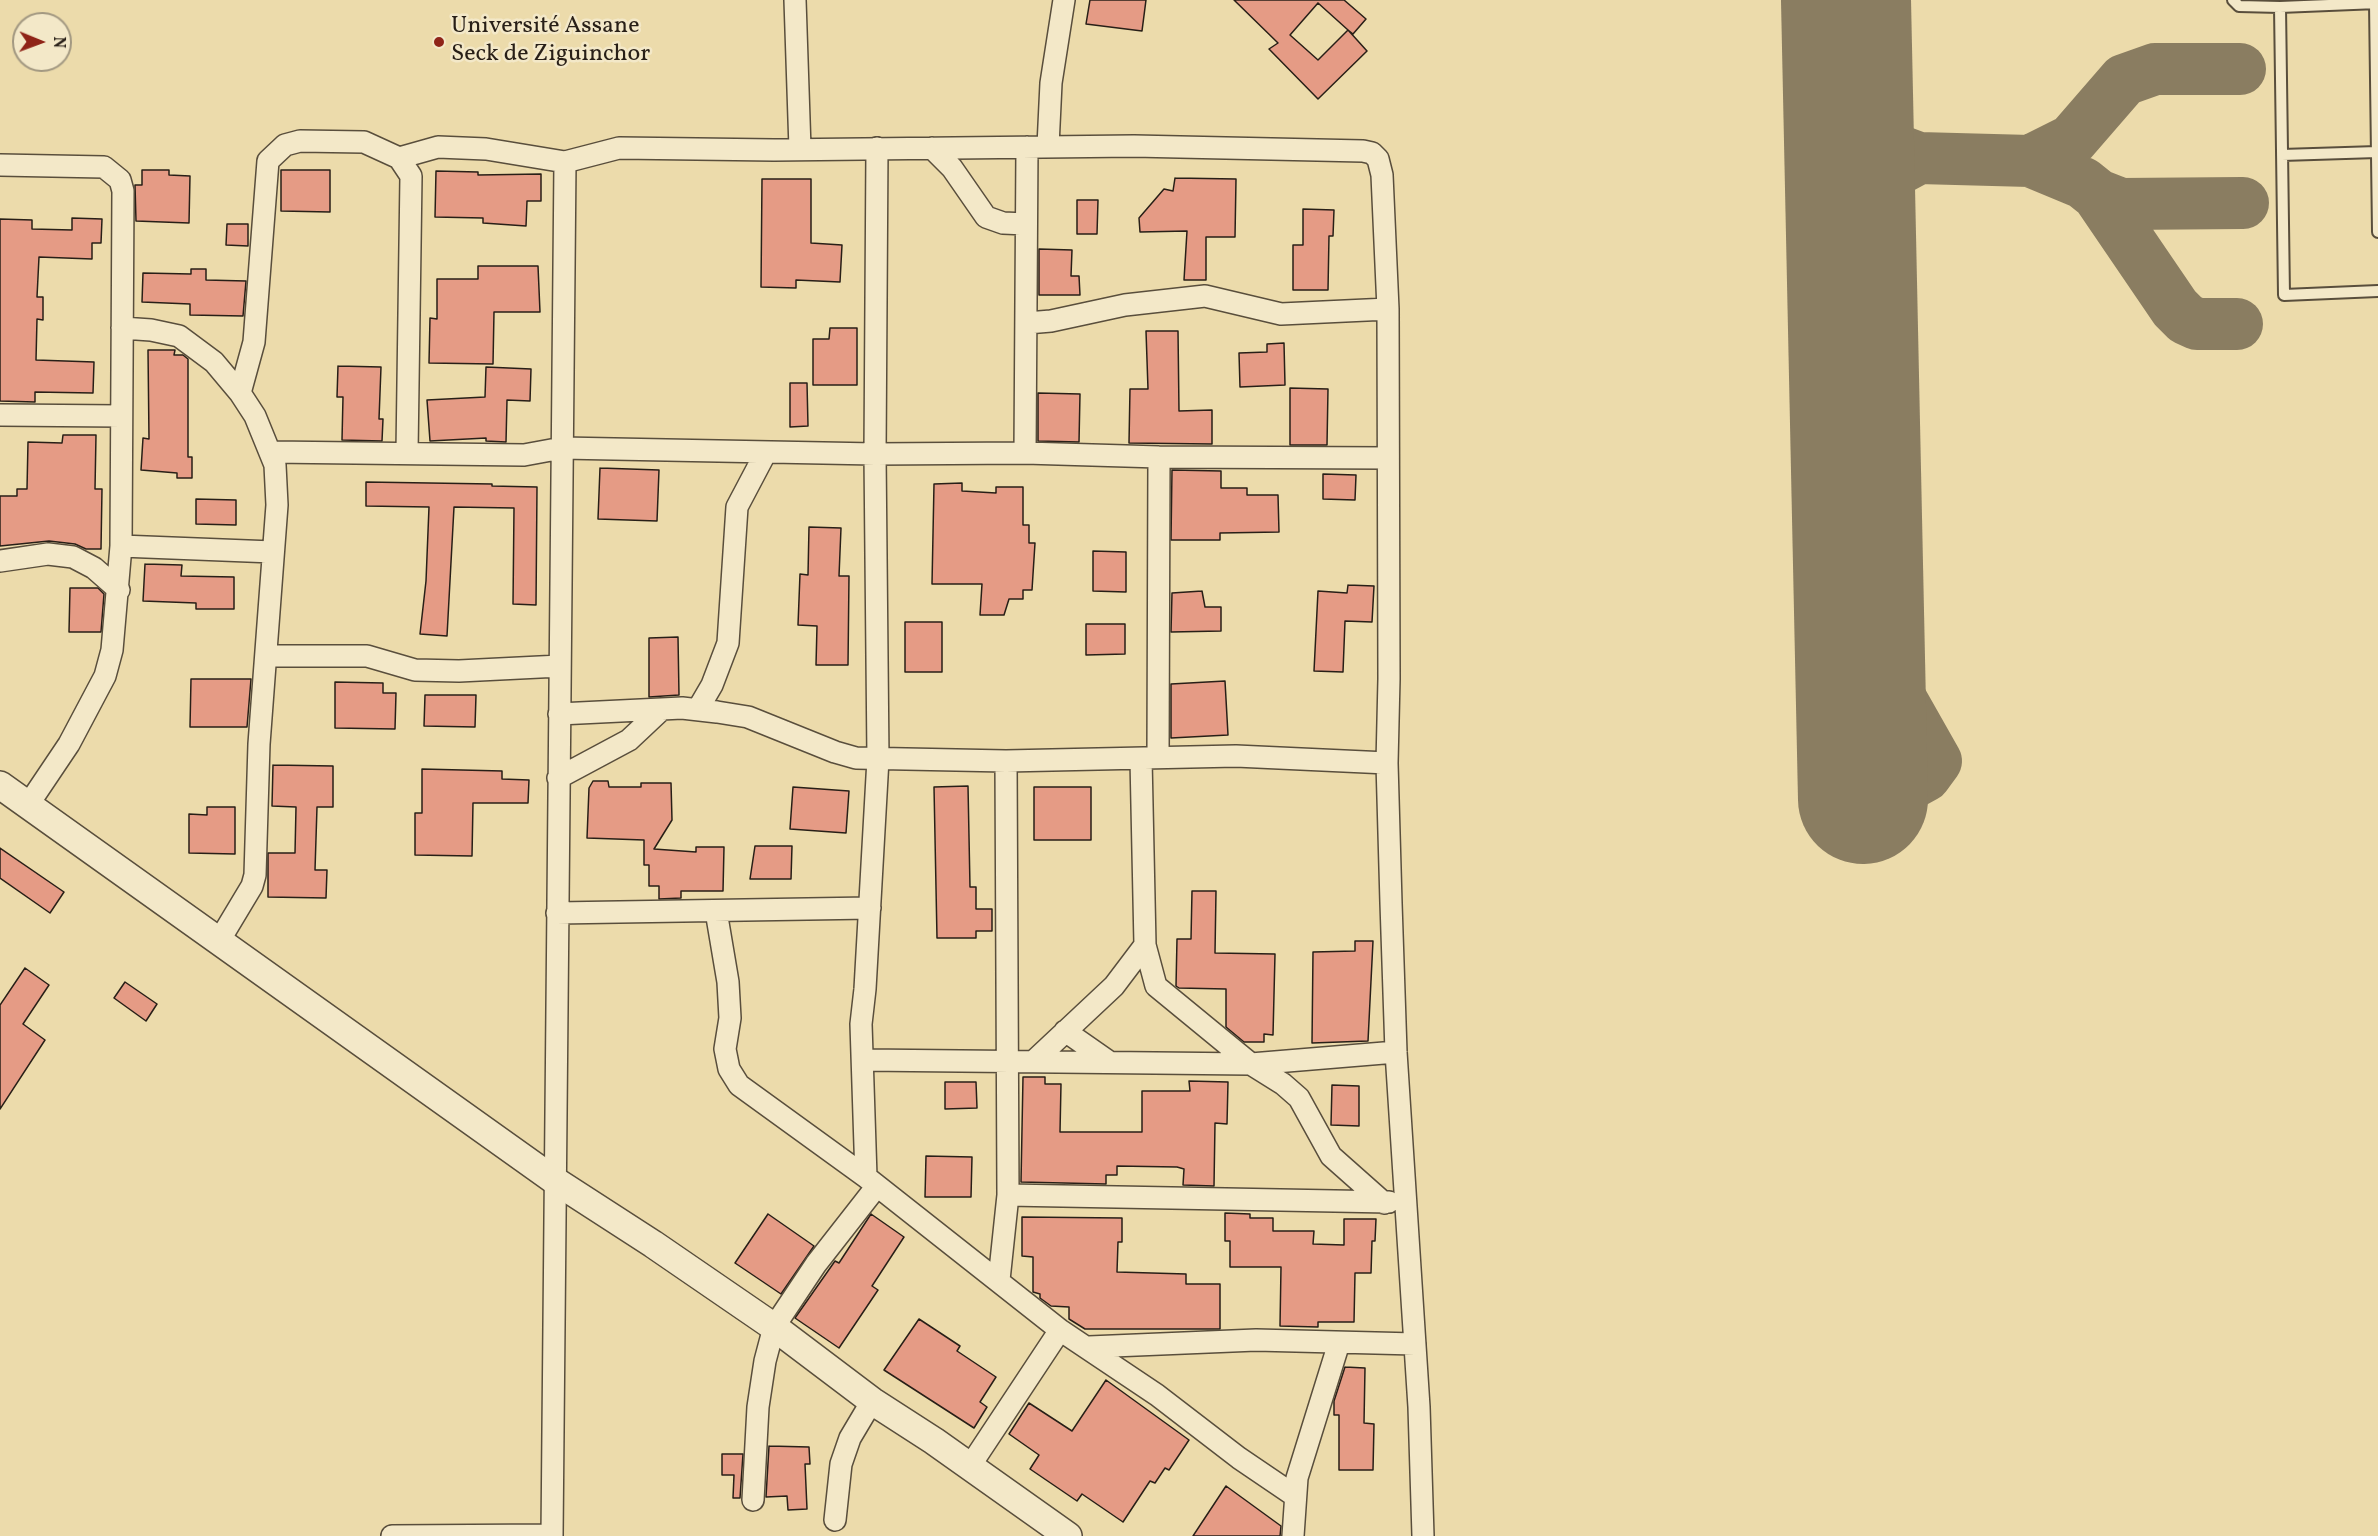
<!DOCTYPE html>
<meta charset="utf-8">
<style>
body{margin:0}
#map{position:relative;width:2378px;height:1536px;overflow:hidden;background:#ecdbab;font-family:Vollkorn,serif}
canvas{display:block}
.north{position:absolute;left:12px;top:12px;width:60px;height:60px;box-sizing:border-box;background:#f3e8c8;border:2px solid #a29881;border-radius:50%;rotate:91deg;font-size:16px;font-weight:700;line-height:24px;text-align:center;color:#281f17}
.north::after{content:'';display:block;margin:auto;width:21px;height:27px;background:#8f2418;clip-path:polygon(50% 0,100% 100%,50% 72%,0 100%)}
</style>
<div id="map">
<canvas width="2378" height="1536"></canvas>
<div class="north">N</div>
</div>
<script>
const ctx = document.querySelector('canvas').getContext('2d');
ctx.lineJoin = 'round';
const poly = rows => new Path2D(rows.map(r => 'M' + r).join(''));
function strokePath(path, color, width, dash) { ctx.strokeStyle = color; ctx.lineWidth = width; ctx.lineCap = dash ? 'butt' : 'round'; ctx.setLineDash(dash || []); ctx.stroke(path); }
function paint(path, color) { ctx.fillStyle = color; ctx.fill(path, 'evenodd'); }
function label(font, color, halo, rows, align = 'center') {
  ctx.font = font + ' Vollkorn,serif'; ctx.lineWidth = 5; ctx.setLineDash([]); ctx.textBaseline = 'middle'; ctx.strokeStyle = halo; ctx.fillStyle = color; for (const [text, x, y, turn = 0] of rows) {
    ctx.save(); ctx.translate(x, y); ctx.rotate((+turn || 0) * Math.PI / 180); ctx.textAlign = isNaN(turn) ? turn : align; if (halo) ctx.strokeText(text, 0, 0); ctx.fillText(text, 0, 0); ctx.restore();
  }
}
strokePath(poly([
 [1848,96,1867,130,1884,145,1919,158,2030,161,2083,183,2098,195,2175,308,2186,319,2197,324,2237,324],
 [2030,161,2072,140,2124,80,2155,69,2240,69],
 [2098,195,2121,204,2243,203],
 [1851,233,1861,202,1878,180,1919,158],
 [1859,625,1936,761,1925,776,1905,787,1884,789,1862,782,1846,769,1838,748,1836,723,1860,682]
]), '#8a7d61', 52);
strokePath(poly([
 [1846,0,1863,799]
]), '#8a7d61', 130);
const building = poly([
 [1090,0,1146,0,1142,31,1086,24,1090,0],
 [1234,0,1344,0,1366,19,1353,34,1348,30,1367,51,1318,99,1269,49,1278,43,1234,0],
 [1318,3,1348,30,1318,60,1290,35,1318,3],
 [142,170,169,170,169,175,190,176,189,223,136,221,135,185,142,185,142,170],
 [281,170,330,170,330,212,281,211,281,170],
 [436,171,478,172,478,175,541,174,541,201,527,201,526,226,483,223,483,218,435,217,436,171],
 [1175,178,1236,179,1235,237,1206,237,1206,280,1184,280,1187,231,1140,232,1139,218,1164,189,1173,191,1175,178],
 [762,179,811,179,811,243,842,245,840,282,796,280,796,288,761,287,762,179],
 [1077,200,1098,200,1097,234,1077,234,1077,200],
 [1303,209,1334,210,1333,236,1329,236,1328,290,1293,290,1293,245,1303,245,1303,209],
 [72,218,102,219,101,243,92,243,92,259,39,257,37,297,43,297,43,320,37,319,36,360,94,362,93,393,35,392,35,402,0,401,0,219,32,220,32,229,72,230,72,218],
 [227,224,248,224,248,246,226,245,227,224],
 [1039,249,1072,250,1071,276,1079,276,1080,295,1039,295,1039,249],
 [478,266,538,266,540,312,494,312,493,364,429,363,430,318,437,319,437,279,478,279,478,266],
 [191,269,206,269,206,280,246,281,243,316,190,315,190,304,142,302,143,273,191,274,191,269],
 [830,328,857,328,857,385,813,385,813,339,829,339,830,328],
 [1146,331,1178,331,1179,411,1212,410,1212,444,1129,443,1130,389,1148,389,1146,331],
 [1284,343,1285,385,1240,387,1239,353,1267,352,1267,344,1284,343],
 [148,350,175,350,174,355,183,355,188,359,188,457,192,457,192,478,177,478,177,473,141,470,143,438,149,439,148,350],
 [338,366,381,367,379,419,383,419,382,441,342,440,343,397,337,397,338,366],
 [486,367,531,369,530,401,507,400,506,442,486,441,486,438,430,441,427,400,485,397,486,367],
 [790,383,807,383,808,426,790,427,790,383],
 [1290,388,1328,389,1327,445,1290,445,1290,388],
 [1038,393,1080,394,1079,442,1038,441,1038,393],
 [63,435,96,435,95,489,102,489,101,549,86,549,75,544,49,541,0,546,0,496,17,496,17,489,27,489,28,442,62,443,63,435],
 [600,468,659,470,657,521,598,519,600,468],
 [1172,470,1221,471,1221,488,1247,488,1247,495,1278,495,1279,532,1220,533,1220,540,1171,540,1172,470],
 [1323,474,1356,475,1355,500,1323,499,1323,474],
 [366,482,492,484,492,486,537,487,536,605,513,604,514,508,454,507,447,636,420,634,426,581,429,507,366,506,366,482],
 [962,483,962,491,996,493,996,487,1023,487,1023,525,1029,525,1029,543,1035,543,1032,590,1023,590,1023,599,1009,599,1004,615,980,615,982,584,932,584,934,484,962,483],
 [196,499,236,500,236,525,196,524,196,499],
 [809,527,841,528,839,576,849,576,848,665,816,665,817,626,798,625,800,574,808,575,809,527],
 [1093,551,1126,552,1126,592,1093,591,1093,551],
 [145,564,182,565,181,576,234,577,234,609,196,609,196,603,143,601,145,564],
 [1348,585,1374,586,1372,622,1345,621,1343,672,1314,671,1318,591,1347,593,1348,585],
 [70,588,98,588,104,594,101,632,69,632,70,588],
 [1202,591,1205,607,1221,607,1221,631,1171,632,1172,593,1202,591],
 [905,622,942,622,942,672,905,672,905,622],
 [1086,624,1125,624,1125,654,1086,655,1086,624],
 [678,637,679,695,649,697,649,638,678,637],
 [191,679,251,679,247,727,190,727,191,679],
 [1225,681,1228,735,1171,738,1171,684,1225,681],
 [335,682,383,683,383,693,396,693,395,729,335,728,335,682],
 [425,695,476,695,475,727,424,726,425,695],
 [273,765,333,766,333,807,317,807,315,870,327,870,326,898,268,897,268,853,295,853,296,807,272,806,273,765],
 [422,769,502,771,502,779,529,780,528,803,473,803,472,856,415,855,415,813,422,813,422,769],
 [593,781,608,781,609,787,641,787,641,783,671,783,672,820,654,849,696,852,696,847,724,847,723,891,681,891,681,898,659,899,659,886,649,886,649,865,644,865,644,840,587,838,589,788,593,781],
 [968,786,970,887,976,887,976,909,992,909,992,931,976,931,976,938,937,938,934,787,968,786],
 [793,787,849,791,846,833,790,829,793,787],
 [1034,787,1091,787,1091,840,1034,840,1034,787],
 [207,807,235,807,235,854,189,853,189,814,207,815,207,807],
 [755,846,792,846,791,879,750,879,755,846],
 [0,848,64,892,50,913,0,878,0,848],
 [1192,891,1216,891,1215,953,1275,954,1273,1035,1264,1034,1264,1042,1244,1042,1226,1027,1226,989,1179,988,1176,986,1177,939,1191,939,1192,891],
 [1355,941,1373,941,1368,1041,1312,1043,1313,952,1355,951,1355,941],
 [25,968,49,985,23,1024,45,1040,0,1109,0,1005,25,968],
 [125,982,157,1004,146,1021,114,998,125,982],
 [1023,1077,1045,1077,1045,1084,1061,1084,1060,1132,1142,1132,1142,1091,1190,1091,1189,1081,1228,1082,1227,1124,1215,1123,1214,1186,1183,1185,1184,1169,1177,1167,1117,1166,1117,1175,1106,1175,1106,1184,1021,1182,1023,1077],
 [945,1082,976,1082,977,1108,945,1109,945,1082],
 [1332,1085,1359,1086,1359,1126,1331,1125,1332,1085],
 [926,1156,972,1157,971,1197,925,1197,926,1156],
 [1225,1213,1250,1214,1250,1218,1273,1218,1273,1231,1314,1231,1313,1244,1344,1245,1344,1219,1376,1219,1375,1241,1372,1241,1371,1273,1355,1273,1354,1322,1318,1322,1318,1327,1280,1326,1281,1267,1230,1267,1230,1241,1225,1241,1225,1213],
 [768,1214,814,1246,781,1294,735,1263,768,1214],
 [871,1214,904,1237,872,1286,878,1290,839,1348,795,1318,835,1261,839,1263,871,1214],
 [1022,1217,1122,1218,1122,1242,1118,1242,1117,1272,1186,1274,1186,1284,1220,1284,1220,1329,1085,1329,1069,1319,1069,1307,1051,1306,1040,1298,1040,1294,1033,1292,1033,1257,1022,1256,1022,1217],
 [919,1319,960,1346,957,1351,996,1377,980,1402,987,1407,974,1428,884,1370,919,1319],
 [1345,1367,1365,1368,1364,1423,1374,1424,1373,1470,1339,1470,1339,1415,1334,1415,1334,1401,1345,1367],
 [1106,1380,1189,1440,1169,1470,1165,1468,1155,1483,1150,1481,1123,1522,1082,1494,1077,1501,1030,1469,1039,1455,1009,1434,1029,1403,1072,1431,1106,1380],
 [769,1446,809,1447,810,1464,805,1464,807,1509,788,1510,787,1496,766,1497,769,1446],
 [722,1454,743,1454,740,1498,733,1498,734,1475,722,1475,722,1454],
 [1226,1486,1281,1526,1280,1536,1193,1536,1226,1486]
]);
paint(building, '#e59b85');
strokePath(building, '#281f17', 1.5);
const service = poly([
 [2233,0,2239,6,2280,7,2378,3],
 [2375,3,2378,232],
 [2280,7,2284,295,2378,291],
 [2282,155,2377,152]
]);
const minor = poly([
 [795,0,800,149],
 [1048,146,1051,83,1064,0],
 [932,148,952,168,986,217,1003,223,1026,224],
 [399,158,438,147,486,149,565,162,619,148,774,150,1134,146,1363,151,1372,153,1378,159,1382,175,1388,309,1389,679,1387,763,1391,903,1396,1052,1419,1407,1423,1536],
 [0,165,104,167,120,180,123,191,121,546,112,650,105,676,69,744,28,805],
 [1027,323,1051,321,1125,305,1205,296,1281,314,1388,309],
 [122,328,151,330,179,336,214,362,240,393,255,416,275,465,277,505,259,744,255,875,252,886,219,941],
 [240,393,254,342,268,161,285,145,300,141,364,142,399,158,411,176,407,452],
 [0,415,121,416],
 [271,452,524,455,562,448,875,454,1025,453,1159,457,1388,458],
 [1025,453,1027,147],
 [121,546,273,552],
 [0,561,48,554,73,557,94,568,119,590],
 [266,656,367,656,415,670,459,671,560,666],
 [698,709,712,685,728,643,737,507,766,452],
 [559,714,682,708,717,712,748,717,835,752,856,758,1006,761,1236,756,1387,763],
 [1158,757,1159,457],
 [1141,759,1145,945,1156,986,1251,1064,1283,1084,1299,1098,1331,1156,1384,1203],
 [558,778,629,740,662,709],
 [716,911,728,982,730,1018,725,1049,729,1069,739,1085,866,1177,1060,1330,1157,1395,1239,1458,1295,1496],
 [557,913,870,908],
 [1065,1031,1108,1061],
 [864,1060,1251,1064,1396,1052],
 [1034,1061,1114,986,1145,945],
 [866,1177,861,1024,865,989,878,759,875,454,877,148],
 [1008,1195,1389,1202],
 [999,1280,1008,1195,1006,761],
 [1089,1347,1256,1340,1415,1344],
 [970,1466,1060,1330],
 [753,1500,758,1407,765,1361,774,1327,816,1264,877,1186],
 [835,1520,841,1464,850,1438,872,1401],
 [392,1536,552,1535],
 [552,1536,565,162],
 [1293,1536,1297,1478,1339,1343]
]);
const tertiary = poly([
 [0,785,554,1180,653,1244,774,1327,872,1401,934,1441,1068,1536]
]);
strokePath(service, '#594e3c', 14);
strokePath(minor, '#594e3c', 24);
strokePath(tertiary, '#594e3c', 30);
strokePath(service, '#f3e8c8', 10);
strokePath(minor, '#f3e8c8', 21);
strokePath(tertiary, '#f3e8c8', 27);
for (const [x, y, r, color] of [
 [439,42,6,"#8f2418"]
]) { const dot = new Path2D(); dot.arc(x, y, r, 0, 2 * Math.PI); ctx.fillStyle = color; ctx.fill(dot); strokePath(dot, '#f3e8c8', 2); }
label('24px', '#281f17', '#f3e8c8', [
 ["Université Assane",451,28],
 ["Seck de Ziguinchor",451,56]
], 'left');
</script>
